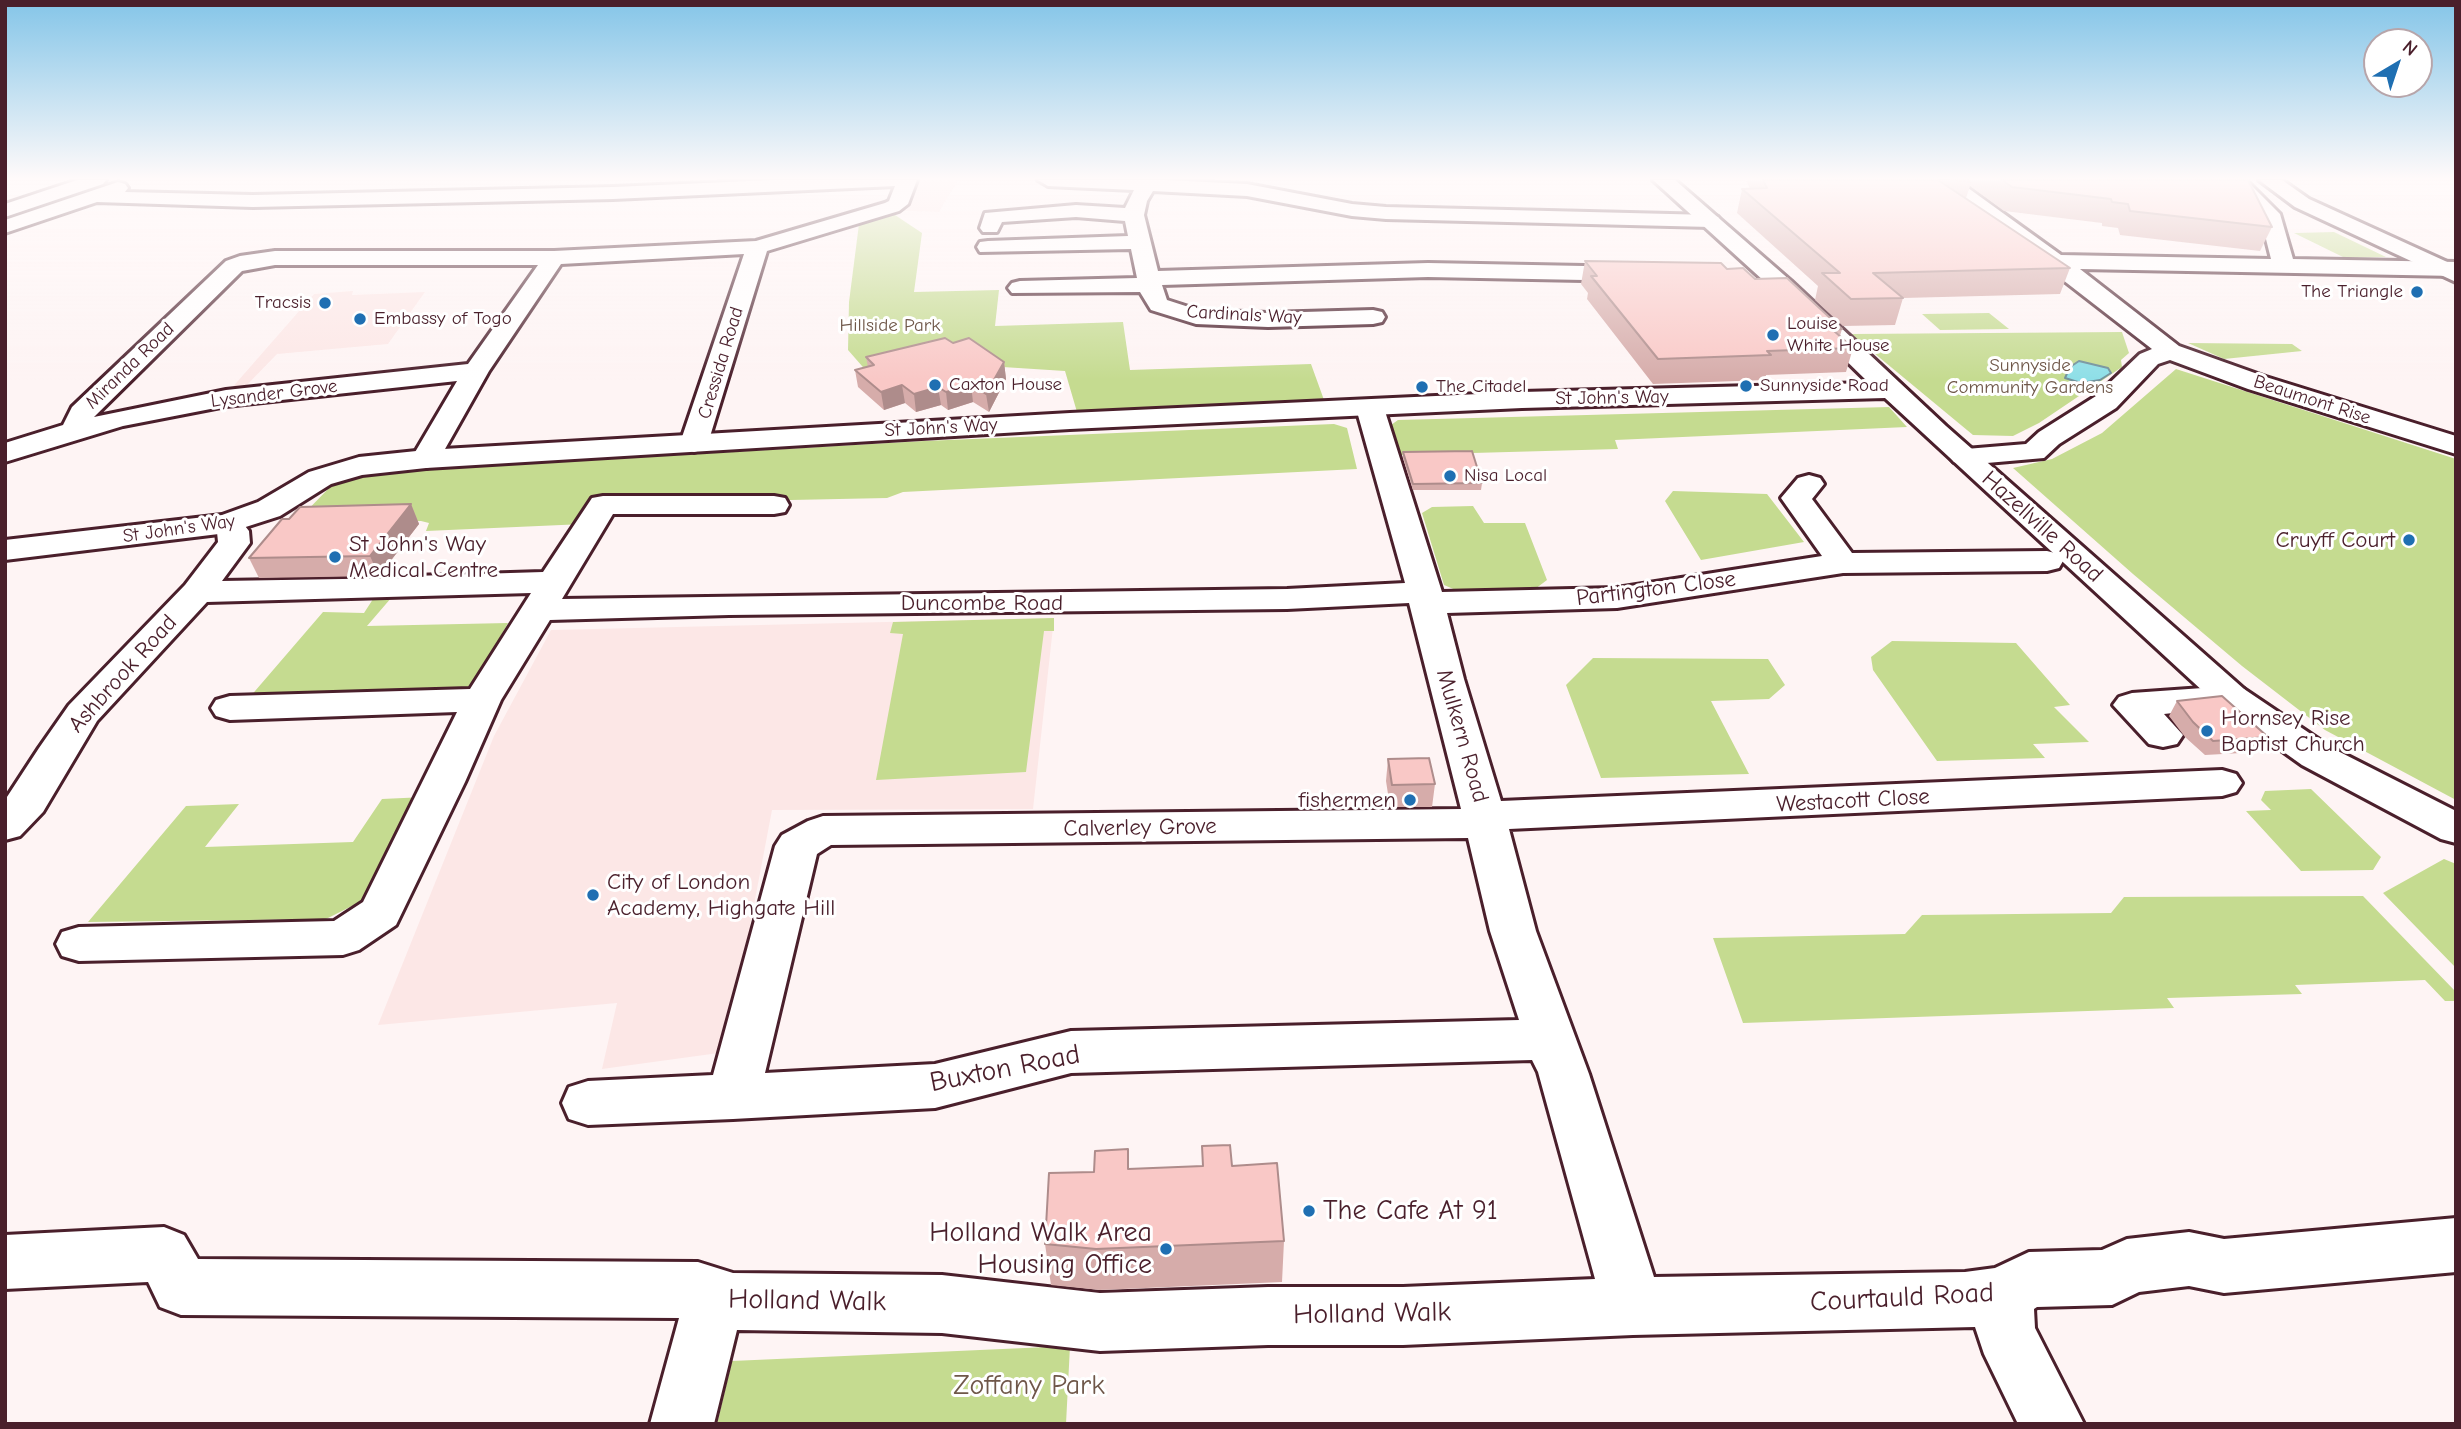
<!DOCTYPE html>
<style>
body{margin:0}
#map{position:relative;width:2461px;height:1429px;overflow:hidden;background:#fef4f4;font-family:"Comic Neue",sans-serif}
canvas{display:block}
.frame{position:absolute;inset:0;border:7px solid #4a1f2b;pointer-events:none}
.north{position:absolute;left:2363px;top:28px;width:70px;height:70px;box-sizing:border-box;background:#fff;border:2px solid #b7a5aa;border-radius:50%;rotate:39deg;font-size:19px;font-weight:700;line-height:28px;text-align:center;color:#4a1f2b}
.north::after{content:'';display:block;margin:auto;width:24px;height:32px;background:#1f6fb2;clip-path:polygon(50% 0,100% 100%,50% 72%,0 100%)}
</style>
<div id="map">
<canvas width="2461" height="1429"></canvas>
<div class="frame"></div>
<div class="north">N</div>
</div>
<script>
const ctx = document.querySelector('canvas').getContext('2d');
ctx.lineJoin = 'round';
function paint(path, color) { ctx.fillStyle = color; ctx.fill(path, 'evenodd'); }
const poly = rows => new Path2D(rows.map(r => 'M' + r).join(''));
function strokePath(path, color, width, dash) { ctx.strokeStyle = color; ctx.lineWidth = width; ctx.lineCap = dash ? 'butt' : 'round'; ctx.setLineDash(dash || []); ctx.stroke(path); }
function label(font, color, halo, rows, align = 'center') {
  ctx.font = font + ' "Comic Neue",sans-serif'; ctx.lineWidth = 6; ctx.setLineDash([]); ctx.textBaseline = 'middle'; ctx.strokeStyle = halo; ctx.fillStyle = color; for (const [text, x, y, turn = 0] of rows) {
    ctx.save(); ctx.translate(x, y); ctx.rotate((+turn || 0) * Math.PI / 180); ctx.textAlign = isNaN(turn) ? turn : align; if (halo) ctx.strokeText(text, 0, 0); ctx.fillText(text, 0, 0); ctx.restore();
  }
}
paint(poly([
 [907,180,958,180,939,212,905,211,892,207],
 [353,291,352,295,425,292,388,344,277,354,244,388,230,390,314,294],
 [1054,618,1033,809,772,810,726,1052,602,1069,617,1003,378,1025,494,736,551,630]
]), '#fce7e6');
paint(poly([
 [892,213,922,233,914,292,999,290,995,326,1123,322,1130,370,1311,364,1324,400,1077,412,1065,371,987,366,869,374,848,350,849,302,859,224],
 [2334,232,2386,257,2345,258,2294,233],
 [1989,313,2009,329,1940,330,1922,314],
 [2122,332,2129,353,2121,360,2122,367,2039,423,2013,436,1973,435,1851,334],
 [2188,343,2292,344,2302,351,2224,359],
 [2176,369,2456,459,2456,800,2325,730,2242,666,2133,574,2013,468,2052,459,2102,433],
 [1889,407,1907,427,1615,440,1618,449,1400,455,1391,425,1398,420],
 [1334,424,1347,428,1357,469,903,492,887,498,598,504,584,524,426,531,429,523,421,521,294,524,330,487,354,478,401,471,924,441],
 [1673,491,1767,494,1804,542,1701,560,1665,501],
 [1473,506,1484,523,1525,523,1547,580,1535,589,1458,591,1444,585,1422,513,1432,507],
 [398,590,367,626,508,623,467,696,249,698,323,612,364,613,375,596],
 [1054,618,1054,631,1044,631,1026,772,876,780,903,634,890,633,893,622],
 [1892,641,2016,643,2070,705,2054,707,2089,742,2033,744,2045,758,1937,761,1873,670,1871,657],
 [1593,658,1768,659,1785,685,1769,699,1711,701,1749,774,1601,778,1566,685],
 [2311,789,2381,857,2373,870,2301,871,2246,811,2271,810,2261,800,2265,791],
 [425,797,370,897,326,919,88,922,186,806,239,804,205,847,353,842,382,799],
 [2444,859,2456,864,2456,968,2383,893],
 [2363,896,2456,992,2456,1001,2445,1001,2425,980,2295,985,2302,994,2167,998,2174,1008,1743,1023,1713,938,1905,934,1922,915,2111,913,2124,897],
 [1070,1346,1066,1424,717,1424,732,1361]
]), '#c5db90');
const water = poly([
 [2079,361,2108,368,2111,373,2100,380,2081,383,2065,378,2070,367,2079,361]
]);
paint(water, '#8edfe7');
strokePath(water, '#73929c', 2);
const street = poly([
 [773,180,917,180,908,204,899,211,767,251,708,443,704,449,694,452,684,449,680,443,744,254,561,264,489,371,436,465,426,468,416,465,411,459,457,381,226,406,123,426,5,462,5,443,63,425,72,407,226,261,240,256,275,251,554,251,756,241,885,203,889,201,895,186,613,199,253,207,97,202,5,233,5,220,118,182,125,184,128,188,125,192,253,195,613,187,773,180],
 [275,265,538,265,468,364,226,390,94,417,242,271,275,265],
 [1038,180,1165,180,1247,184,1352,204,1386,207,1711,215,1718,217,1721,221,1718,225,1711,227,1386,219,1352,216,1247,196,1153,191,1147,201,1144,215,1158,271,1428,263,1636,267,1644,269,1647,274,1644,279,1636,281,1428,277,1162,285,1167,300,1198,310,1268,313,1373,310,1382,312,1385,317,1382,322,1373,324,1268,327,1196,324,1151,310,1140,292,1012,293,1008,288,1012,283,1020,281,1137,278,1131,249,980,252,977,247,980,242,988,241,1128,236,1125,221,1076,217,1002,222,997,232,983,232,980,228,985,213,1076,205,1125,208,1134,190,1048,186,1038,180],
 [1934,180,1957,180,2061,255,2271,259,2260,215,2224,180,2246,180,2280,214,2293,259,2456,262,2456,276,2080,269,2179,346,2266,377,2456,436,2456,454,2248,389,2170,360,2158,364,2116,408,2059,444,2044,458,1964,465,1954,462,1949,456,1954,450,2026,444,2039,432,2096,396,2140,354,2152,349,1934,180],
 [1370,400,1380,402,1384,408,1442,592,1617,588,1822,556,1781,498,1798,478,1809,475,1820,478,1824,484,1812,499,1852,553,2047,551,2059,554,2063,561,2059,568,2047,571,1843,573,1617,608,1447,613,1464,679,1501,801,2222,770,2236,774,2242,783,2236,792,2222,796,1509,829,1536,931,1589,1074,1654,1277,1965,1272,1995,1268,2029,1252,2102,1250,2127,1239,2189,1232,2224,1239,2456,1218,2456,1272,2224,1293,2189,1286,2139,1292,2112,1305,2037,1307,2034,1309,2035,1328,2084,1424,2018,1424,1984,1354,1975,1327,1633,1335,1403,1345,1268,1345,1100,1351,942,1333,737,1330,714,1424,650,1424,679,1318,181,1315,160,1307,148,1282,5,1289,5,1235,164,1227,184,1235,198,1259,698,1262,733,1273,942,1275,1100,1293,1268,1287,1403,1287,1595,1279,1538,1072,1532,1060,1071,1073,935,1108,733,1119,588,1125,569,1119,562,1103,569,1087,588,1081,713,1075,775,846,782,835,808,821,823,816,1461,809,1409,603,1287,609,729,615,550,620,501,700,465,782,396,925,359,950,343,955,79,961,62,956,56,944,62,932,79,927,334,921,363,902,457,712,230,720,216,716,211,708,216,700,230,696,470,689,531,593,207,602,97,721,43,812,20,836,5,840,5,800,39,748,69,705,185,585,218,542,217,532,211,524,216,517,227,515,238,517,249,531,250,543,222,581,403,578,413,576,543,572,592,498,603,496,774,496,785,498,789,505,785,512,774,514,613,514,562,599,1287,589,1405,583,1356,408,1360,402,1370,400],
 [1468,838,1490,931,1519,1020,1071,1031,935,1064,765,1073,817,854,831,845,1468,838],
 [2231,686,2244,689,2250,697,2244,705,2164,714,2183,735,2177,744,2163,747,2149,744,2113,705,2119,697,2132,693,2231,686]
]);
const secondary = poly([
 [1653,180,1675,180,1791,281,1946,426,2244,689,2330,747,2456,811,2456,843,2441,839,2302,765,2218,705,1885,398,1522,408,1070,429,426,468,362,475,331,484,280,516,227,533,5,560,5,540,222,515,258,502,309,472,359,457,426,450,1070,413,1522,392,1869,383,1775,291,1653,180]
]);
const primary = poly([
 [2259,180,2282,180,2309,199,2456,266,2456,282,2295,207,2259,180]
]);
const highway = poly([
 [77,180,106,180,103,184,5,217,5,204,77,180]
]);
strokePath(street, '#4a1f2b', 6);
strokePath(secondary, '#4a1f2b', 6);
strokePath(primary, '#4a1f2b', 6);
strokePath(highway, '#4a1f2b', 6);
paint(street, '#fff');
paint(secondary, '#fff');
paint(primary, '#fff');
paint(highway, '#fff');
paint(poly([
 [1746,180,2248,180,2272,227,2260,251,2120,235,2118,228,2102,226,2102,223,2004,211,1970,186,1966,198,2070,268,2060,294,1903,298,1895,325,1843,326,1815,300,1818,286,1737,213,1742,189,1750,189],
 [1585,261,1727,269,1755,279,1842,329,1840,336,1853,348,1846,372,1766,375,1765,380,1653,384,1587,299,1588,293,1581,284],
 [953,343,1004,362,1006,379,989,412,973,402,948,410,941,405,916,412,905,403,884,410,858,387,855,370,868,367,866,357],
 [1403,452,1482,483,1481,490,1413,490,1403,458],
 [411,504,419,524,379,576,259,578,249,558],
 [2177,701,2268,737,2259,752,2205,755,2185,737,2169,716],
 [1388,759,1435,784,1432,807,1390,807,1386,781],
 [1232,1166,1284,1241,1282,1282,1100,1290,1051,1285,1045,1244,1129,1169]
]), '#d6acaa');
paint(poly([
 [1004,362,1006,379,989,412,986,394],
 [902,385,905,403,884,410,881,392],
 [971,385,973,402,948,410,946,392],
 [938,387,941,405,916,412,914,394],
 [411,504,419,524,379,576,370,556]
]), '#ae8c8b');
const building = poly([
 [1763,180,1938,180,2070,268,1873,273,1903,298,1851,299,1822,273,1840,273,1742,189,1767,188,1763,180],
 [1951,180,1968,180,1971,182,1951,180],
 [2002,180,2248,180,2272,227,2130,211,2128,204,2112,202,2111,199,2012,187,2002,180],
 [1585,261,1721,263,1727,269,1743,268,1755,279,1787,278,1842,329,1833,330,1853,348,1767,351,1771,355,1658,359,1591,276,1597,276,1585,261],
 [945,338,953,343,969,338,1004,362,986,394,971,385,946,392,938,387,914,394,902,385,881,392,855,370,874,365,866,357,945,338],
 [1472,451,1482,483,1413,484,1403,452,1472,451],
 [411,504,370,556,249,558,282,519,289,519,300,507,411,504],
 [2222,696,2268,737,2213,741,2193,722,2177,701,2222,696],
 [1429,758,1435,784,1392,785,1388,759,1429,758],
 [1230,1145,1232,1166,1277,1163,1284,1241,1096,1249,1045,1244,1049,1173,1094,1172,1095,1151,1128,1149,1128,1169,1203,1166,1202,1146,1230,1145]
]);
paint(building, '#f9c8c6');
strokePath(building, '#ae8c8b', 2);
const sky = ctx.createLinearGradient(0, 0, 0, 380);
sky.addColorStop(0, '#84c5e8');
sky.addColorStop(0.47, '#fffafa');
sky.addColorStop(1, '#fffafa00');
ctx.fillStyle = sky;
ctx.fillRect(0, 0, 2461, 380);
for (const [x, y, r, color] of [
 [2417,292,7,"#1f6fb2"],
 [325,303,7,"#1f6fb2"],
 [360,319,7,"#1f6fb2"],
 [1773,335,7,"#1f6fb2"],
 [935,385,7,"#1f6fb2"],
 [1746,386,7,"#1f6fb2"],
 [1422,387,7,"#1f6fb2"],
 [1450,476,7,"#1f6fb2"],
 [2409,540,7,"#1f6fb2"],
 [335,557,7,"#1f6fb2"],
 [2207,731,7,"#1f6fb2"],
 [1410,800,7,"#1f6fb2"],
 [593,895,7,"#1f6fb2"],
 [1309,1211,7,"#1f6fb2"],
 [1166,1249,7,"#1f6fb2"]
]) { const dot = new Path2D(); dot.arc(x, y, r, 0, 2 * Math.PI); ctx.fillStyle = color; ctx.fill(dot); strokePath(dot, '#fff', 2.5); }
label('19px', '#4a1f2b', '#fff', [
 ["The Triangle",2403,292,"right"],
 ["Tracsis",311,303,"right"],
 ["Embassy of Togo",374,319],
 ["Louise",1787,324],
 ["White House",1787,346],
 ["Caxton House",949,385],
 ["Sunnyside Road",1760,386],
 ["The Citadel",1436,387],
 ["Nisa Local",1464,476]
], 'left');
label('19px', '#4a1f2b', '#fff', [
 ["Cardinals Way",1244,315,3],
 ["Cressida Road",721,363,-73],
 ["Miranda Road",130,366,-44],
 ["Lysander Grove",274,394,-7],
 ["St John's Way",1612,398,-1],
 ["Beaumont Rise",2312,400,18],
 ["St John's Way",941,428,-3],
 ["St John's Way",179,529,-8]
]);
label('19px', '#6f5749', '#fff', [
 ["Hillside Park",890,326],
 ["Sunnyside",2030,366],
 ["Community Gardens",2030,388]
]);
label('23px', '#4a1f2b', '#fff', [
 ["Hazellville Road",2042,527,42],
 ["Partington Close",1656,589,-7],
 ["Duncombe Road",982,603],
 ["Ashbrook Road",123,674,-48],
 ["Mulkern Road",1462,736,74],
 ["Westacott Close",1853,801,-3],
 ["Calverley Grove",1140,828,-1]
]);
label('23px', '#4a1f2b', '#fff', [
 ["Cruyff Court",2395,540,"right"],
 ["St John's Way",349,544],
 ["Medical Centre",349,570],
 ["Hornsey Rise",2221,718],
 ["Baptist Church",2221,744],
 ["fishermen",1396,800,"right"],
 ["City of London",607,882],
 ["Academy, Highgate Hill",607,908]
], 'left');
label('28px', '#4a1f2b', '#fff', [
 ["Buxton Road",1005,1069,-11],
 ["Courtauld Road",1902,1298,-3],
 ["Holland Walk",807,1301,1],
 ["Holland Walk",1372,1314,-1]
]);
label('28px', '#4a1f2b', '#fff', [
 ["The Cafe At 91",1323,1211],
 ["Holland Walk Area",1152,1233,"right"],
 ["Housing Office",1152,1265,"right"]
], 'left');
label('28px', '#6f5749', '#fff', [
 ["Zoffany Park",1029,1386]
]);
</script>
